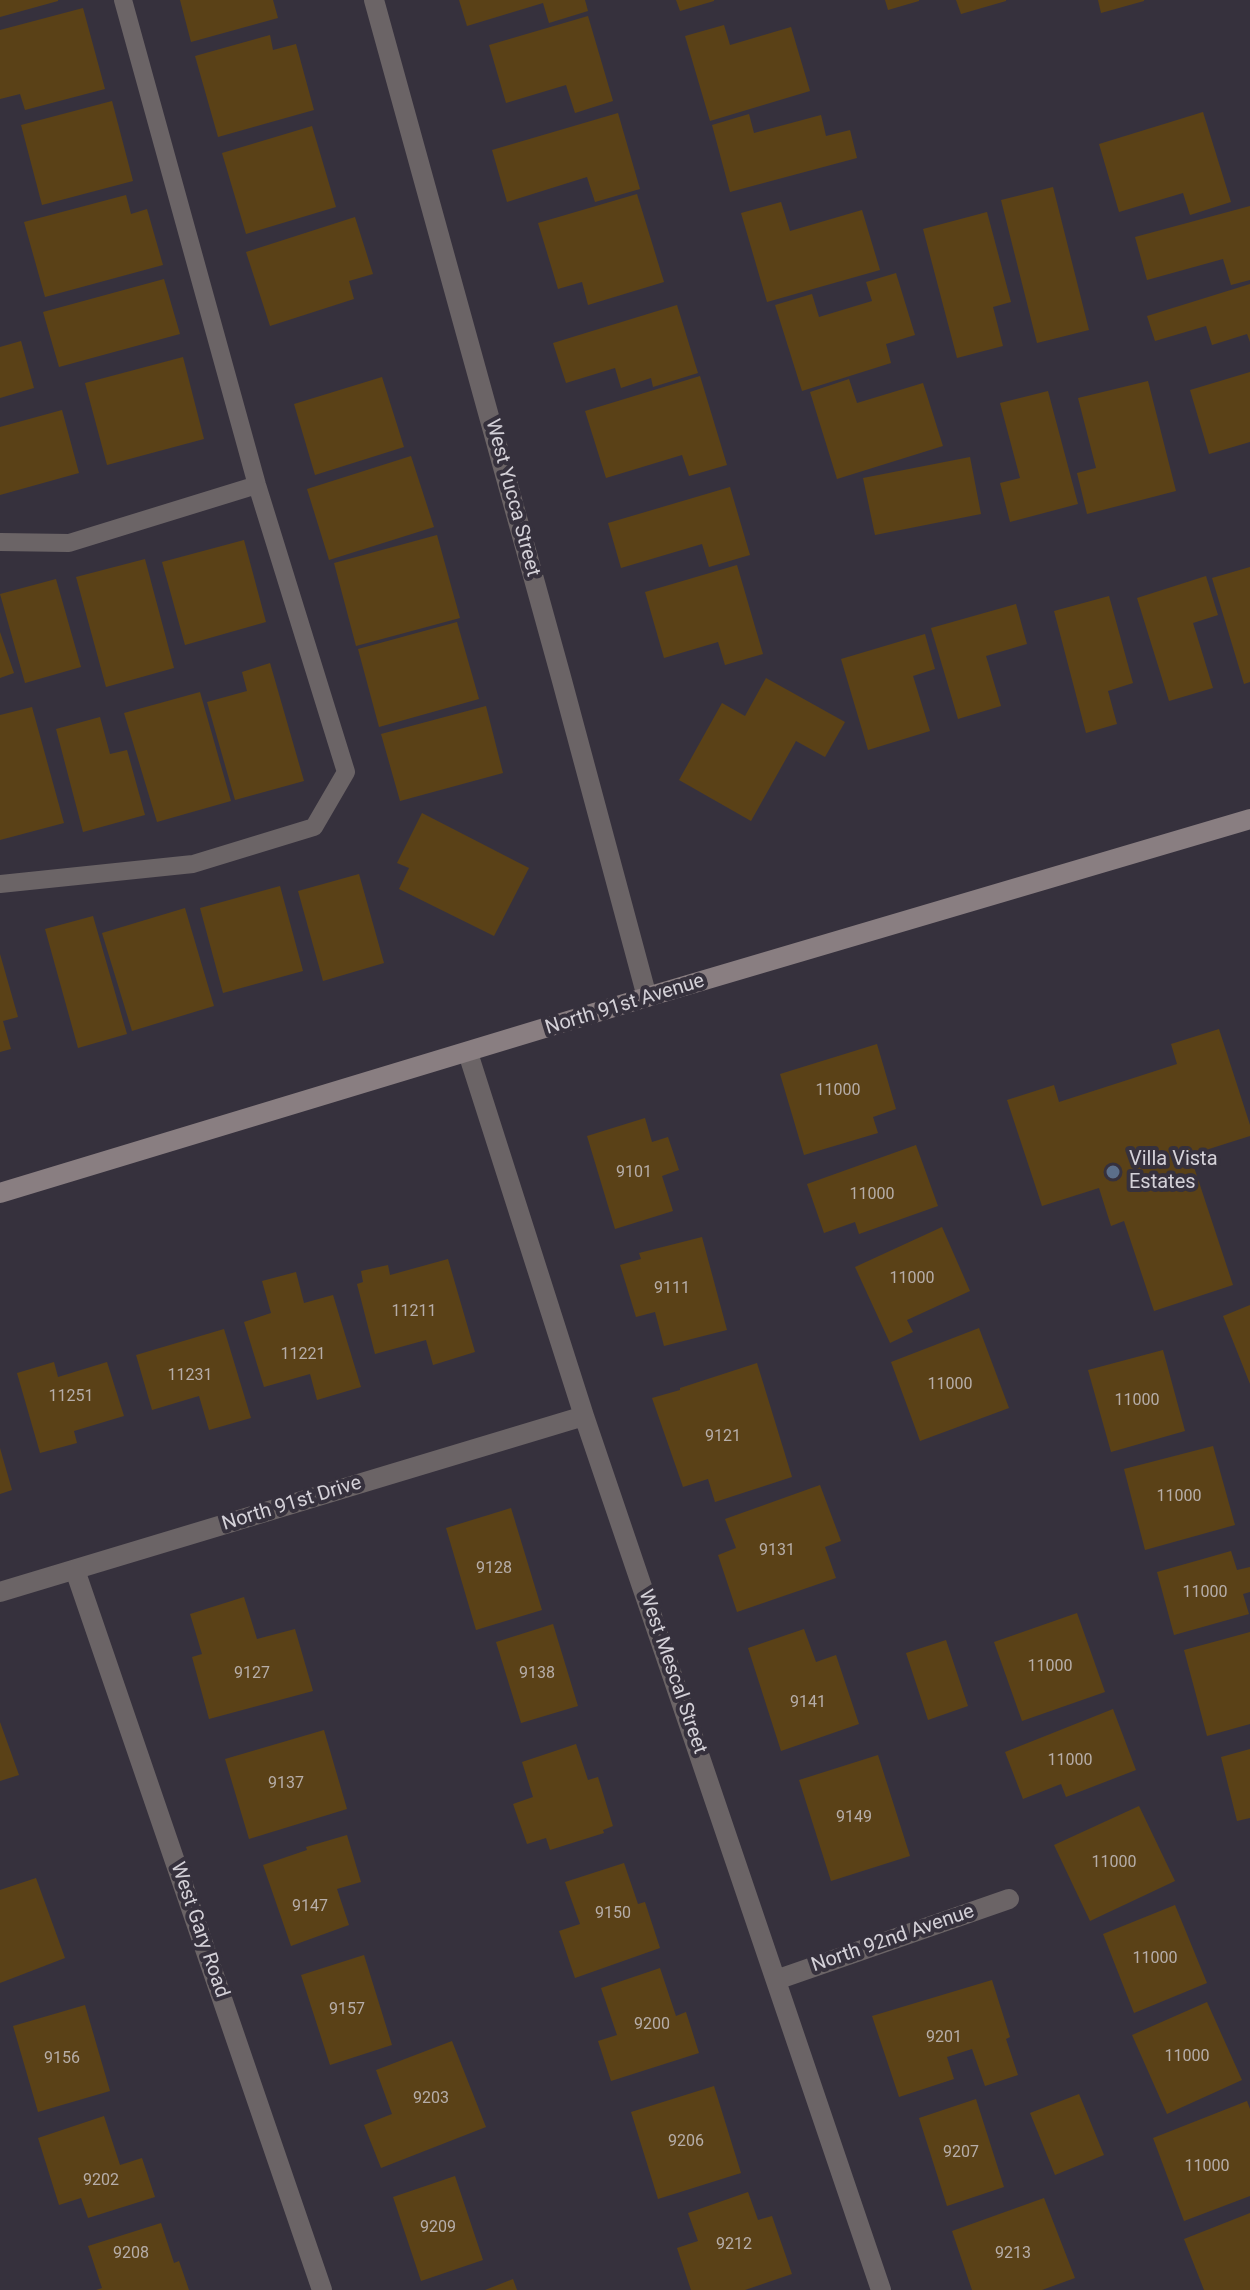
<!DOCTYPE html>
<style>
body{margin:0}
canvas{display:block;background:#36313d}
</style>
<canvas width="1250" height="2290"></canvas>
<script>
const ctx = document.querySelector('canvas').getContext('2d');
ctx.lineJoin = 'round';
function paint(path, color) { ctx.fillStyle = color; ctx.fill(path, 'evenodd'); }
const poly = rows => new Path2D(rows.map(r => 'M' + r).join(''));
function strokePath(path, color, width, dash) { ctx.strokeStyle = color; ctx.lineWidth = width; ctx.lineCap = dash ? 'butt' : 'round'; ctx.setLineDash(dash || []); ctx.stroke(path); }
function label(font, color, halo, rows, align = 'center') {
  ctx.font = font + ' Roboto,sans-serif'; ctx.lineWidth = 8; ctx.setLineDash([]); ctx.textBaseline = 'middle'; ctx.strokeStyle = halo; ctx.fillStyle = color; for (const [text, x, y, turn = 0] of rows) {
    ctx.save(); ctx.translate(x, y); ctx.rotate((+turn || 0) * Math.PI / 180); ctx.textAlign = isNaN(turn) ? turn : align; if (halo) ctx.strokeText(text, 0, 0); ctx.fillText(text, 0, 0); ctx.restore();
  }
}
paint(poly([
 [0,0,58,0,58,1,0,17],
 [180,0,273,0,278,18,191,42],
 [459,0,585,0,588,11,549,23,543,3,467,26],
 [676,0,714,0,714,1,680,11],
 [885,0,919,0,919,1,888,10],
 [956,0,1006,0,1006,1,961,14],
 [1098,0,1144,0,1144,1,1101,13],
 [83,8,105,89,25,110,20,94,0,99,0,30],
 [588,16,613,101,575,113,566,85,506,103,489,45],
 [724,25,730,45,791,27,810,91,710,121,685,36],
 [270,35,273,50,296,44,314,110,218,137,195,56],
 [112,101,133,181,42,205,21,125],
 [1203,112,1231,202,1190,215,1183,193,1119,212,1099,144],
 [618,113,640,189,595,202,587,177,507,202,492,150],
 [749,114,754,133,821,115,826,136,850,130,857,158,730,192,712,125],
 [312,126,336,207,246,234,222,153],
 [1053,187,1089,330,1037,343,1001,200],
 [637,194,664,282,588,305,582,282,558,289,538,223],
 [126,195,131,214,147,209,163,265,45,297,24,222],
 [781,202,790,231,862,210,880,270,767,302,741,213],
 [1250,206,1250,280,1231,285,1223,259,1147,280,1135,237],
 [987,212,1011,302,993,307,1003,346,957,358,923,229],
 [355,217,373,274,349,281,354,299,270,326,246,252],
 [896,273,915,335,886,344,891,363,802,391,775,305,812,294,819,317,872,301,866,282],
 [164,279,180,334,59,367,43,312],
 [1250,284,1250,342,1247,334,1212,345,1206,326,1155,341,1147,316],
 [677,305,698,373,653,387,651,378,621,388,615,368,566,383,553,343],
 [21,341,34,388,0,398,0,347],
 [183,357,204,439,107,465,85,383],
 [1250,372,1250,442,1209,454,1190,390],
 [700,376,727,465,689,476,682,455,606,478,585,411],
 [382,377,404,447,315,475,294,404],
 [849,379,857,403,923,383,943,446,837,479,810,392],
 [1148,381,1176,491,1087,514,1077,473,1096,468,1078,398],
 [1048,391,1078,504,1010,522,1000,483,1020,478,1000,403],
 [62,410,79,473,0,495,0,427],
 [411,456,434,527,329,560,307,489],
 [970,457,981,514,875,535,863,478],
 [730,487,750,555,709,567,702,544,621,568,608,523],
 [437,535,460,618,356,646,334,563],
 [244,540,266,622,185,645,162,562],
 [145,559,174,668,106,687,76,577],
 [737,565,763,654,725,665,718,642,664,658,645,592],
 [1250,567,1250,682,1244,684,1212,578],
 [1206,576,1218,615,1193,623,1213,688,1169,701,1137,598],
 [56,579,81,667,25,683,0,594],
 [1109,596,1133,683,1108,691,1117,724,1086,733,1054,611],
 [1016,604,1027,644,986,656,1001,706,958,719,931,628],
 [457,622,479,699,379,727,358,649],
 [0,632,14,673,0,678],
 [925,634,935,669,913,676,930,731,868,750,841,659],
 [270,663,304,781,235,800,207,702,247,691,242,672],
 [766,678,845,722,825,757,796,741,751,821,679,780,722,703,745,716],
 [200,692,231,801,157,822,124,713],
 [486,706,503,773,400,801,381,734],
 [32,707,64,823,0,840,0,715],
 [100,717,110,754,127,750,145,815,83,832,56,729],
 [422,813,529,868,494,936,399,889,409,868,397,863],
 [359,874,384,963,323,981,298,891],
 [280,886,303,971,223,993,200,908],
 [185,908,214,1006,132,1031,102,933],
 [93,916,127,1034,78,1048,45,929],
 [0,954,18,1017,3,1021,11,1049,0,1052],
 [1219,1029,1250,1125,1250,1136,1190,1155,1233,1285,1154,1311,1124,1221,1111,1226,1099,1188,1042,1206,1007,1100,1054,1085,1059,1102,1177,1064,1171,1044],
 [877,1044,896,1109,873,1117,878,1133,804,1155,780,1074],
 [645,1118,652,1142,668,1137,679,1170,662,1176,673,1211,615,1229,587,1136],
 [916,1145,938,1206,859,1234,855,1222,824,1233,807,1184],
 [942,1227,970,1291,907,1320,913,1332,890,1343,855,1267],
 [702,1237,727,1330,664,1346,655,1312,636,1317,620,1265,641,1259,639,1253],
 [448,1259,475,1352,433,1365,426,1340,375,1354,357,1284,363,1282,361,1271,388,1265,390,1275],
 [296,1272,304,1303,333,1295,361,1387,317,1400,310,1374,264,1387,244,1322,271,1313,262,1281],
 [1250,1305,1250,1384,1223,1316],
 [979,1328,1009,1408,920,1441,891,1362],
 [224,1329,251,1418,209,1430,199,1396,152,1410,136,1355],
 [1163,1350,1185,1431,1111,1452,1088,1370],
 [54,1362,58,1377,107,1362,124,1416,74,1431,77,1443,40,1453,17,1373],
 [757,1363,792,1477,715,1502,708,1479,683,1487,652,1398,680,1390,680,1388],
 [1213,1446,1235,1525,1145,1550,1124,1469],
 [0,1448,12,1490,0,1494],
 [820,1485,841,1541,825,1547,836,1578,737,1612,718,1555,736,1548,725,1519],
 [511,1508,542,1610,476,1630,446,1528],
 [1231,1551,1237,1570,1250,1567,1250,1592,1243,1594,1249,1614,1174,1635,1157,1572],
 [244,1597,257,1639,295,1629,313,1691,209,1719,192,1657,202,1654,190,1614],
 [1077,1613,1105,1692,1022,1721,994,1642],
 [553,1624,578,1706,521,1723,496,1642],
 [804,1629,816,1662,836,1655,859,1724,781,1751,748,1648],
 [1250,1632,1250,1724,1207,1736,1184,1650],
 [946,1640,968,1706,928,1720,906,1653],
 [1113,1709,1136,1770,1066,1797,1061,1784,1023,1799,1005,1752],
 [0,1722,19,1775,0,1781],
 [324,1730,347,1809,249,1839,225,1759],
 [576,1744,588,1780,598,1777,613,1826,603,1830,604,1833,550,1850,546,1838,527,1844,513,1804,533,1797,522,1762],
 [1250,1749,1250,1818,1237,1821,1221,1757],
 [878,1755,910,1856,831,1881,799,1780],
 [1139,1806,1175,1881,1090,1921,1054,1845],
 [347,1835,361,1882,337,1889,349,1925,291,1946,263,1865,307,1850,306,1847],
 [624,1863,638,1904,645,1902,660,1948,575,1978,559,1931,580,1924,565,1882],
 [36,1878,65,1958,0,1983,0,1890],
 [1175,1905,1207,1983,1134,2013,1103,1934],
 [364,1955,392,2045,330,2065,301,1975],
 [660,1968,676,2016,686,2012,699,2053,611,2081,598,2041,617,2035,601,1988],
 [992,1980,1010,2037,1006,2039,1018,2075,985,2086,972,2049,947,2057,954,2079,899,2097,872,2016],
 [1207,2002,1242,2080,1167,2114,1132,2035],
 [85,2005,110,2091,38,2112,13,2026],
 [452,2041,486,2127,381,2168,364,2125,392,2114,376,2070],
 [714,2086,741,2173,658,2199,631,2112],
 [1079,2094,1104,2155,1055,2175,1030,2113],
 [976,2099,1004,2187,947,2206,919,2118],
 [1247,2101,1250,2109,1250,2196,1184,2221,1153,2138],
 [104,2116,120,2165,142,2158,155,2197,88,2218,81,2198,59,2205,38,2138],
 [455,2176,483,2260,421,2281,393,2197],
 [748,2192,758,2220,772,2216,792,2274,745,2290,691,2290,677,2248,698,2241,688,2213],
 [1044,2198,1075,2278,1042,2290,972,2290,952,2231],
 [1250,2213,1250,2290,1204,2290,1184,2239],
 [161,2223,174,2263,179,2261,189,2290,96,2290,102,2288,88,2246],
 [513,2279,517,2290,485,2290]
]), '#5a4117');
strokePath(poly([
 [0,542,69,543,257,485],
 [0,884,193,864,314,827,346,772,257,485,123,0]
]), '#6b6466', 18);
strokePath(poly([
 [374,0,561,677,647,997],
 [468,1053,584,1416,881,2290],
 [75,1570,322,2290],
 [0,1592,584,1416],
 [776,1980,1009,1899]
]), '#6b6466', 20);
strokePath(poly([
 [0,1193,647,997,1250,819]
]), '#897e81', 20);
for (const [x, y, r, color] of [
 [1113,1172,8,"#5c6f8a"]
]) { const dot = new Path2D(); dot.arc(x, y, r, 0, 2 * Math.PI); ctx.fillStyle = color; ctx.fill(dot); strokePath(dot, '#36313d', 3); }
label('16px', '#b6ada8', null, [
 ["11000",838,1091],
 ["9101",634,1173],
 ["11000",872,1195],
 ["11000",912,1279],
 ["9111",672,1289],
 ["11211",414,1312],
 ["11221",303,1355],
 ["11231",190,1376],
 ["11000",950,1385],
 ["11251",71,1397],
 ["11000",1137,1401],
 ["9121",723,1437],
 ["11000",1179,1497],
 ["9131",777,1551],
 ["9128",494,1569],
 ["11000",1205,1593],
 ["11000",1050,1667],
 ["9127",252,1674],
 ["9138",537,1674],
 ["9141",808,1703],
 ["11000",1070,1761],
 ["9137",286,1784],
 ["9149",854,1818],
 ["11000",1114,1863],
 ["9147",310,1907],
 ["9150",613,1914],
 ["11000",1155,1959],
 ["9157",347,2010],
 ["9200",652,2025],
 ["9201",944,2038],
 ["11000",1187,2057],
 ["9156",62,2059],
 ["9203",431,2099],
 ["9206",686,2142],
 ["9207",961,2153],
 ["11000",1207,2167],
 ["9202",101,2181],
 ["9209",438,2228],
 ["9212",734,2245],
 ["9208",131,2254],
 ["9213",1013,2254]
]);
label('20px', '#d4d1d8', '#36313d', [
 ["West Yucca Street",512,498,75],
 ["North 91st Avenue",625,1005,-17],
 ["North 91st Drive",292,1504,-17],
 ["West Mescal Street",672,1672,71],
 ["West Gary Road",199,1930,71],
 ["North 92nd Avenue",893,1939,-19]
]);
label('20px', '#d4d1d8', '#36313d', [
 ["Villa Vista",1129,1160],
 ["Estates",1129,1183]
], 'left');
</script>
